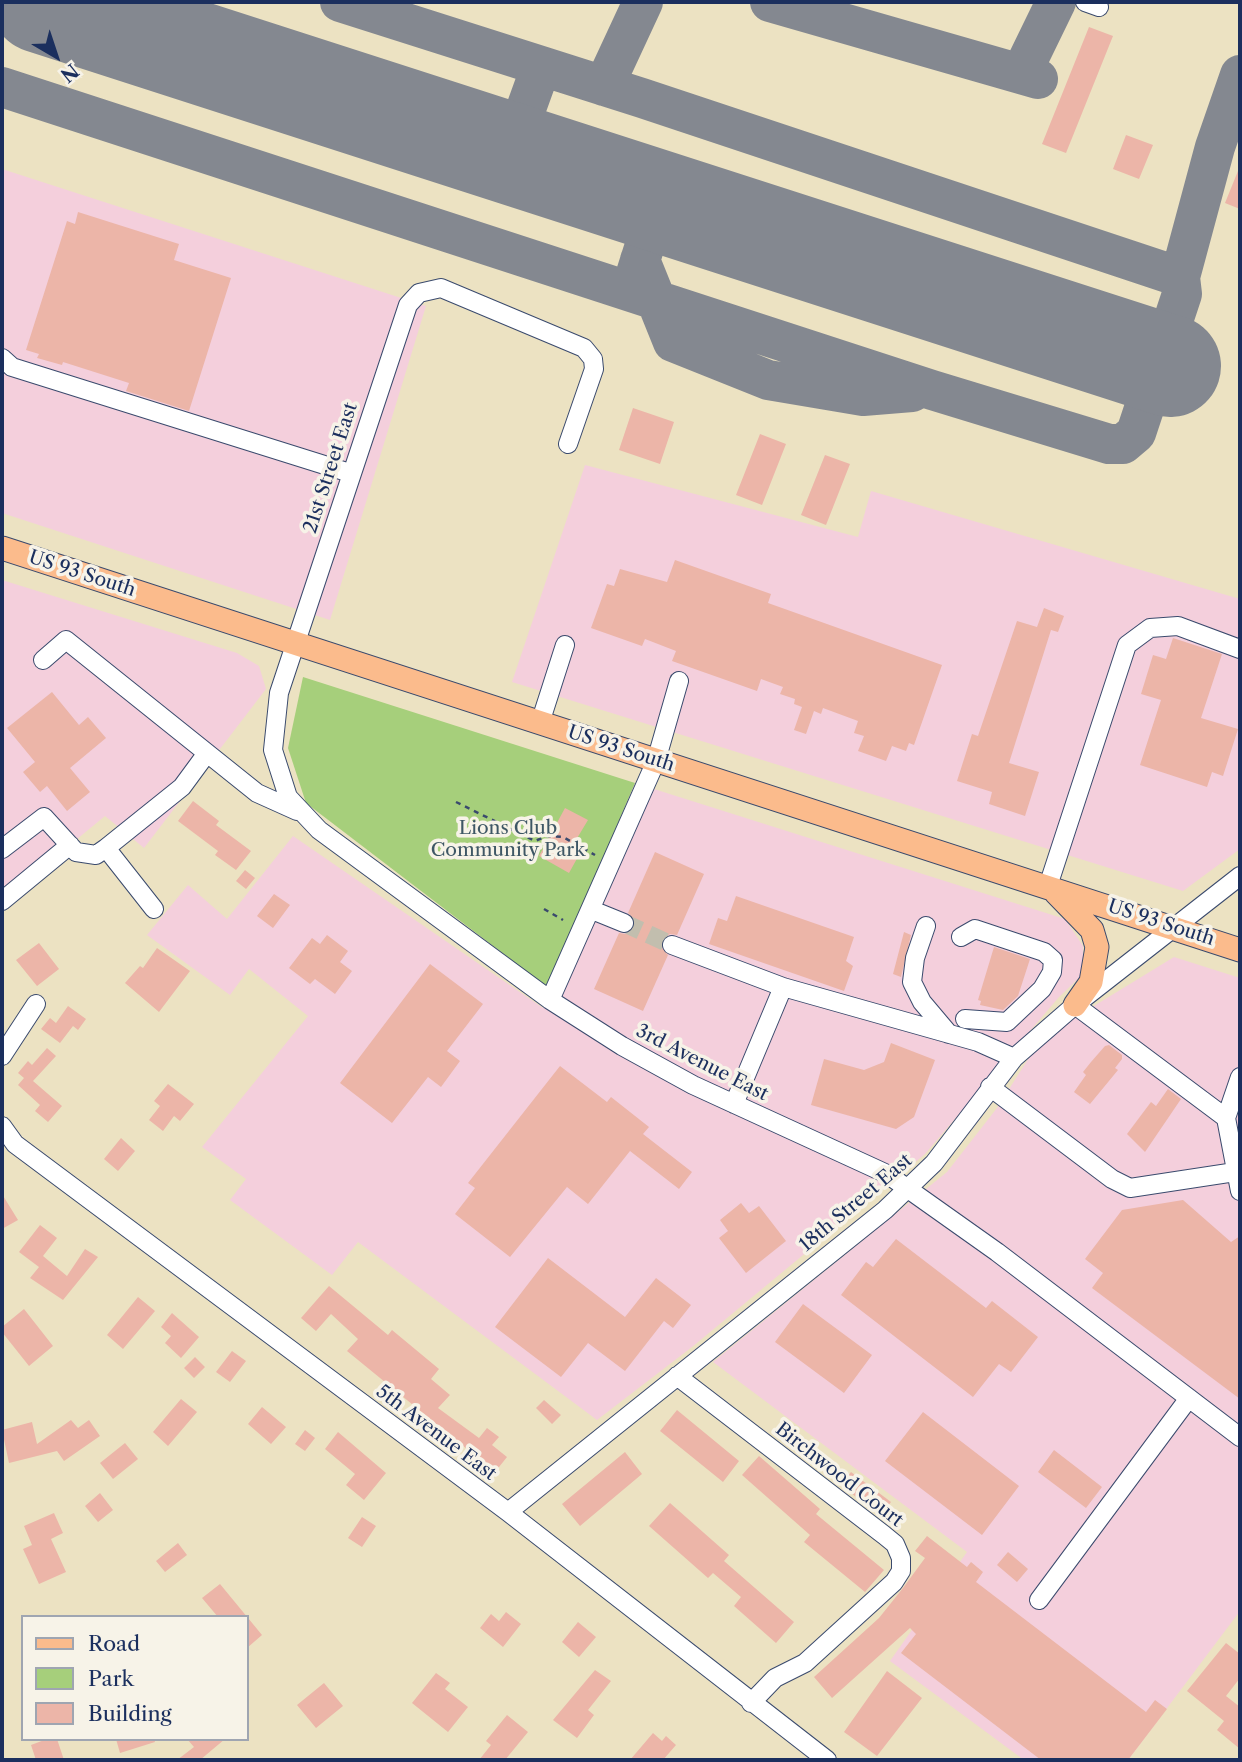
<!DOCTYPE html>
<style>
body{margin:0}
#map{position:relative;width:1242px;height:1762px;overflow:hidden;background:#ece2c2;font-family:"Libre Caslon Text",serif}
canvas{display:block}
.frame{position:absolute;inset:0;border:4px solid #1b2f5e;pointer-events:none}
.legend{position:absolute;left:21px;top:1615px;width:228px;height:126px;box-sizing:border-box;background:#f7f3e8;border:2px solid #9fa5b1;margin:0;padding:9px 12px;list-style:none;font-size:21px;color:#1b2f5e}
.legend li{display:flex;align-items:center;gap:14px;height:35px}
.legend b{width:35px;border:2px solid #9fa5b1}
.north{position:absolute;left:21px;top:21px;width:70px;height:70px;-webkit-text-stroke:5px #f7f3e8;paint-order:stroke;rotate:141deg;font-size:19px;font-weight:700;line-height:28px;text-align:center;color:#1b2f5e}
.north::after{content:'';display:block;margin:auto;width:24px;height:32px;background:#1b2f5e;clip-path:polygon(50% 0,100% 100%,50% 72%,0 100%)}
</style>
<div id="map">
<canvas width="1242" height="1762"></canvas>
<div class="frame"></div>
<ul class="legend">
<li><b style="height:9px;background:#fbbb8c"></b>Road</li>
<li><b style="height:19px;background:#a6cf7b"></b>Park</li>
<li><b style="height:19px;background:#ecb5a8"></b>Building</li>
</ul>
<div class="north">N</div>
</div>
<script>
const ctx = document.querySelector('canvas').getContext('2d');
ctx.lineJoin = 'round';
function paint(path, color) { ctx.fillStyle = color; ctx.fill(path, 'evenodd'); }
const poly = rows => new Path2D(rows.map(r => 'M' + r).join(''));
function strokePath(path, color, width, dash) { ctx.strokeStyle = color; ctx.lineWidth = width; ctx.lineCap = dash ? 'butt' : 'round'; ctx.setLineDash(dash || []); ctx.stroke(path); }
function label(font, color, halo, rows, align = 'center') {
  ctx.font = font + ' "Libre Caslon Text",serif'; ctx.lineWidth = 7; ctx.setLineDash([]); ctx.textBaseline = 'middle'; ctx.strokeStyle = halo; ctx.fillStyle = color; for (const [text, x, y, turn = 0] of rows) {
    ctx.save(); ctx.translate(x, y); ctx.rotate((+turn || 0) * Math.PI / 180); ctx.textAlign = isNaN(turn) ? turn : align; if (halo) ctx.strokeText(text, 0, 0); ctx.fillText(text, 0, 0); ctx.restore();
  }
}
paint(poly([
 [2,169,426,306,330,620,2,513],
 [585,465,858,537,871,491,1240,599,1240,849,1183,891,512,682],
 [2,580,237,653,259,666,266,689,144,848,105,816,2,901],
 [635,783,1065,919,1083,946,1083,974,1059,997,925,1154,692,1347,597,1420,358,1242,332,1275,230,1200,246,1179,202,1147,308,1016,249,969,230,995,147,935,188,885,227,919,293,836,543,1008,548,988],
 [1174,957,1240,978,1240,1611,1128,1760,1024,1760,890,1661,967,1552,713,1362,947,1172,997,1108,1032,1053,1071,1020]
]), '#f4cfdc');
paint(poly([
 [303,677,635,783,548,988,306,803,288,748]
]), '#a6cf7b');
strokePath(poly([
 [340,2,642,98,1180,277],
 [770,2,1038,79],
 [1021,74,1056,2],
 [604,86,643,2],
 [2,87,932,390,1109,444,1123,444,1136,433,1182,294,1180,277,1215,147,1240,75],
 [510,153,541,67],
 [640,260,673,342,768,380,863,396,912,392],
 [632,286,659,201]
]), '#848890', 40);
strokePath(poly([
 [41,2,1170,366]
]), '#848890', 102);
paint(poly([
 [1089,27,1113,36,1066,153,1042,144],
 [1126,135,1153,145,1139,179,1113,169],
 [1240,166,1240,209,1225,203],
 [78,212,179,244,174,260,231,278,189,411,126,391,129,383,63,362,62,365,37,358,39,354,26,350,67,221,75,224],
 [633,408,674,422,660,464,619,450],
 [760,434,786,444,762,505,736,495],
 [825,455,850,464,826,525,801,515],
 [675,560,771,594,768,603,942,665,914,745,909,743,906,751,892,746,886,761,858,751,864,736,854,733,858,721,823,708,821,714,814,711,806,734,794,730,802,707,794,704,795,699,780,694,783,687,761,679,757,691,672,661,676,651,645,639,642,646,591,628,607,584,614,586,620,569,667,582],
 [1044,608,1064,616,1058,632,1051,630,1009,763,1039,772,1025,816,989,804,992,792,957,781,972,734,978,736,1017,621,1037,627],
 [1173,638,1222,654,1201,718,1238,729,1223,776,1212,772,1207,787,1140,765,1161,700,1141,694,1153,655,1166,659],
 [52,692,79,725,88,717,106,738,70,768,90,792,67,811,47,786,40,792,23,772,35,762,7,728],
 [193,801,219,821,216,825,251,851,236,870,215,855,218,851,178,821],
 [565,808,588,820,570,850,579,855,569,873,539,856],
 [655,852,704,874,677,935,670,934,662,940,661,947,668,955,643,1011,594,989,619,933,626,934,634,928,635,921,628,913],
 [245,870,255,878,246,889,236,881],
 [274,894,290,905,273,928,257,916],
 [736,896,854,937,846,961,853,966,844,991,709,944,718,918,727,921],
 [904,932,911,935,901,977,893,974],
 [327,935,348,951,340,962,352,971,335,994,315,979,310,984,289,968,312,938,320,944],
 [39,943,59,969,37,986,16,960],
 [994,947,1030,959,1018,996,1003,1010,980,1005,981,1001,978,1000],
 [157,948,190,971,159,1012,125,983,140,966,143,968],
 [430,964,483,1004,447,1051,460,1061,441,1087,428,1077,392,1123,340,1083],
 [68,1006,86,1019,78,1030,73,1026,60,1043,41,1029,50,1018,56,1023],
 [891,1043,935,1060,914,1117,896,1129,811,1105,824,1059,864,1070,884,1062],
 [1109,1045,1122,1055,1122,1059,1115,1068,1118,1070,1090,1104,1074,1092,1086,1075,1083,1072,1091,1062,1105,1046],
 [47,1048,56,1056,33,1081,62,1106,48,1122,35,1111,40,1105,18,1085,24,1078,18,1073,28,1061,32,1065],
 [560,1066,607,1102,611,1097,649,1127,643,1134,692,1172,679,1189,630,1151,588,1204,567,1187,510,1257,455,1214,475,1188,468,1183],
 [168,1084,194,1104,180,1121,174,1116,163,1131,149,1120,160,1106,154,1101],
 [1168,1089,1181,1099,1145,1152,1127,1134,1151,1102,1156,1106],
 [121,1138,135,1151,118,1171,104,1159],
 [2,1194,18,1220,2,1229],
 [1183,1200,1231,1242,1240,1236,1240,1399,1092,1288,1103,1273,1085,1259,1122,1210],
 [741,1203,749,1213,759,1206,786,1241,746,1273,719,1238,728,1231,720,1220],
 [40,1225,57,1238,43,1256,67,1276,85,1249,98,1257,63,1300,30,1278,39,1267,19,1252],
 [896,1239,986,1308,992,1301,1038,1337,1011,1372,999,1364,973,1397,841,1295,866,1262,873,1267],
 [548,1258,625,1317,656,1278,691,1305,673,1328,664,1321,625,1371,588,1343,561,1377,495,1327],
 [329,1286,388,1335,392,1330,439,1369,431,1379,450,1395,438,1408,479,1438,487,1428,499,1437,492,1445,507,1457,495,1472,347,1351,358,1339,331,1314,316,1331,301,1318],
 [138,1297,155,1311,123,1349,107,1335],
 [803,1304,872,1355,844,1393,775,1342],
 [24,1309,53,1346,29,1366,2,1332,2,1327],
 [172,1313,199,1337,181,1358,165,1343,171,1336,161,1327],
 [232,1351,246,1361,230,1382,216,1372],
 [195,1357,205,1367,194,1378,184,1368],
 [181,1399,197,1412,168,1446,153,1432],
 [544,1400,561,1415,552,1424,536,1408],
 [262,1407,286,1427,271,1444,248,1424],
 [677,1410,739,1461,723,1482,660,1431],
 [923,1412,1019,1486,982,1535,885,1461],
 [71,1420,78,1428,89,1420,100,1436,64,1461,57,1451,9,1463,2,1430,32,1422,37,1444],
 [305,1430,315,1438,305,1451,295,1444],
 [338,1432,386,1473,364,1500,346,1485,355,1474,325,1449],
 [125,1443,138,1459,113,1479,100,1463],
 [1054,1450,1102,1487,1086,1508,1038,1472],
 [625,1452,642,1474,580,1526,562,1504],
 [759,1456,820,1509,816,1514,884,1570,865,1592,804,1542,810,1535,742,1475],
 [851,1472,891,1502,880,1516,841,1485],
 [100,1493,113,1510,98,1522,85,1506],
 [670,1503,729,1555,724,1561,794,1622,776,1643,734,1606,741,1597,713,1573,708,1578,649,1526],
 [54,1513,63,1533,51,1539,66,1572,39,1584,23,1549,32,1545,24,1526],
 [362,1517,376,1526,362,1547,348,1538],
 [927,1536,967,1567,971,1562,983,1572,976,1582,1146,1712,1155,1700,1167,1709,1128,1760,1041,1760,901,1653,916,1634,910,1628,832,1698,814,1677,879,1618,903,1588,925,1558,915,1551],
 [178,1543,187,1555,165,1572,156,1561],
 [1008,1552,1028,1569,1017,1582,997,1565],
 [220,1584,262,1635,247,1648,247,1617,218,1617,202,1598],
 [506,1612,521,1624,503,1647,480,1628,491,1614,499,1621],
 [578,1622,596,1637,579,1657,562,1642],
 [1226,1643,1240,1654,1240,1678,1226,1696,1240,1707,1240,1749,1217,1730,1224,1721,1187,1691],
 [595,1670,611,1681,588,1710,594,1715,577,1738,553,1720],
 [887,1671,922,1698,877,1756,844,1732],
 [436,1673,450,1683,445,1689,468,1707,448,1732,412,1703],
 [324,1683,343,1706,316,1728,297,1705],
 [507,1715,528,1732,505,1760,479,1760,491,1745,486,1741],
 [653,1733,662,1741,666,1736,676,1745,663,1760,630,1760],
 [47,1739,57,1739,64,1760,36,1760,31,1745],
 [116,1739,154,1739,155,1742,120,1753],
 [187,1739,225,1739,200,1760,177,1760,194,1747]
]), '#ecb5a8');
strokePath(poly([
 [624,923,672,945]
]), '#c2beae', 18, [18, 9]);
const minor = poly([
 [1085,2,1099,7],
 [2,358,12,367,350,473],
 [568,444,594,369,593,359,584,348,441,288,419,293,408,305,279,693,273,750,288,797,319,830,550,1000,622,1046,693,1085,887,1174,997,1252,1240,1437],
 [43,660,66,640,257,793,297,811],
 [540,723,565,645],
 [2,849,44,817,76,852,96,855,106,848],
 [1048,886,1127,645,1150,628,1178,626,1240,649],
 [2,901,70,845],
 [154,909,106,848,182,787,207,753],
 [592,910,624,923],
 [926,926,915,958,912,982,922,1002,949,1034],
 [961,937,975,929,1044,952,1053,960,1052,972,1042,989,1007,1022,965,1019],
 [672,945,783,987,978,1042,1014,1058],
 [550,1000,656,761,679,681],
 [1075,1005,1226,1118],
 [2,1056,36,1004],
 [1240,1077,1226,1118,1240,1191],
 [990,1087,1112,1179,1130,1188,1235,1172],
 [734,1104,783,987],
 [2,1126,15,1144,508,1512,827,1760],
 [677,1376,884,1535,895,1544,901,1558,901,1571,894,1582,805,1663,775,1678,751,1703],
 [508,1512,885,1210,934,1163,1014,1058,1075,1005,1240,876],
 [1039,1600,1189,1398]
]);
const major = poly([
 [2,548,1240,950],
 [1056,893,1092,930,1097,947,1091,982,1075,1005]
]);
strokePath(minor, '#3a4a6d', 20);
strokePath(major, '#3a4a6d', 25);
strokePath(poly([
 [456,802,535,841,547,836,563,837,595,855],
 [544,909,563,920]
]), '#3a4a6d', 2.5, [5, 5]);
strokePath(minor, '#fff', 18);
strokePath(major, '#fbbb8c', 23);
label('19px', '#1b2f5e', '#f7f3e8', [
 ["21st Street East",331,468,-72],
 ["US 93 South",82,574,18],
 ["US 93 South",621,749,18],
 ["US 93 South",1161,923,18],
 ["3rd Avenue East",702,1063,27],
 ["18th Street East",856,1203,-40],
 ["5th Avenue East",436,1433,37],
 ["Birchwood Court",839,1475,38]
]);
label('19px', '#3e5765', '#f7f3e8', [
 ["Lions Club",508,829],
 ["Community Park",508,851]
]);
</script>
